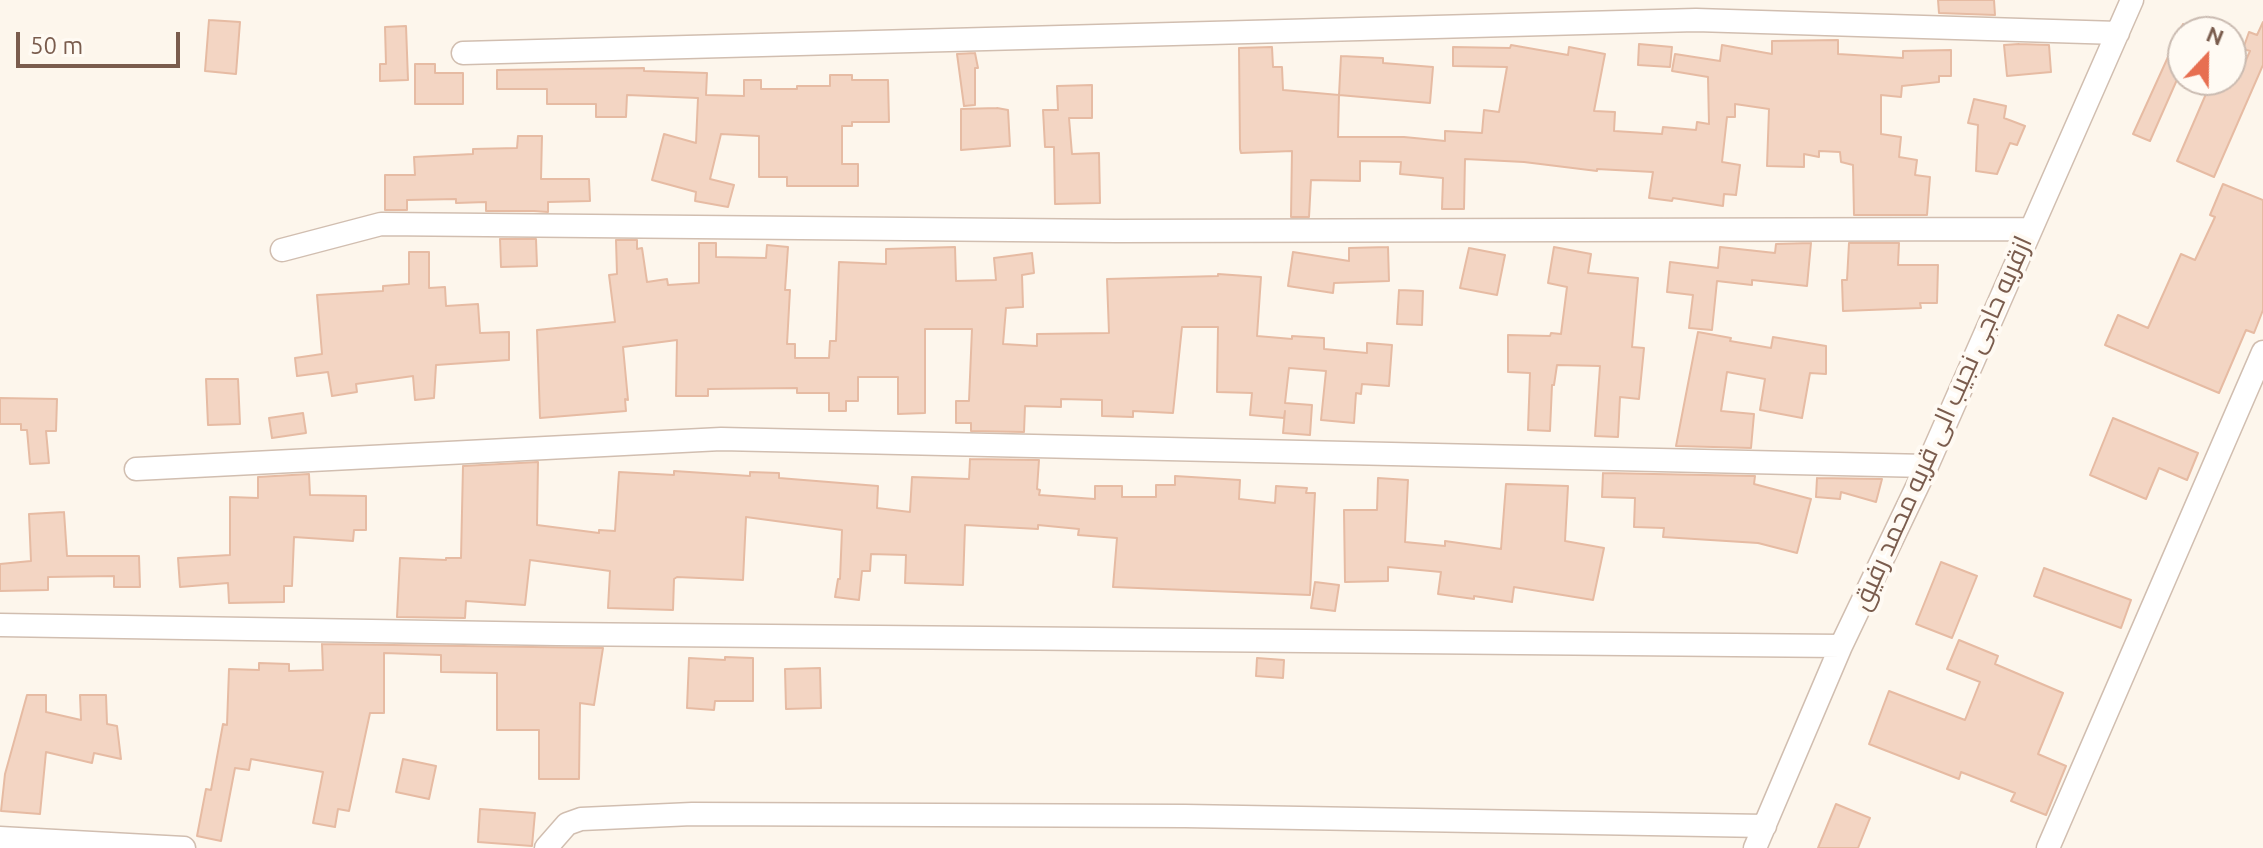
<!DOCTYPE html>
<meta charset="utf-8">
<style>
body{margin:0}
#map{position:relative;width:2263px;height:848px;overflow:hidden;background:#fdf6ec;font-family:Ubuntu,sans-serif}
canvas{display:block}
.north{position:absolute;left:2167px;top:16px;width:80px;height:80px;box-sizing:border-box;background:#fffaf3;border:2px solid #cabbb1;border-radius:50%;rotate:22deg;font-size:22px;font-weight:700;line-height:32px;text-align:center;color:#7a5c4d}
.north::after{content:'';display:block;margin:auto;width:28px;height:36px;background:#e76f51;clip-path:polygon(50% 0,100% 100%,50% 72%,0 100%)}
.scale{position:absolute;left:16px;top:32px;width:164px;height:36px;box-sizing:border-box;border:4px solid #7a5c4d;border-top:0;padding-left:10px;font-size:24px;line-height:28px;white-space:nowrap;color:#7a5c4d;-webkit-text-stroke:6px #fffaf3;paint-order:stroke}
</style>
<div id="map">
<canvas width="2263" height="848"></canvas>
<div class="north">N</div>
<div class="scale">50 m</div>
</div>
<script>
const ctx = document.querySelector('canvas').getContext('2d');
ctx.lineJoin = 'round';
function paint(path, color) { ctx.fillStyle = color; ctx.fill(path, 'evenodd'); }
const poly = rows => new Path2D(rows.map(r => 'M' + r).join(''));
function strokePath(path, color, width, dash) { ctx.strokeStyle = color; ctx.lineWidth = width; ctx.lineCap = dash ? 'butt' : 'round'; ctx.setLineDash(dash || []); ctx.stroke(path); }
function label(font, color, halo, rows, align = 'center') {
  ctx.font = font + ' Ubuntu,Cairo,sans-serif'; ctx.lineWidth = 8; ctx.setLineDash([]); ctx.textBaseline = 'middle'; ctx.strokeStyle = halo; ctx.fillStyle = color; for (const [text, x, y, turn = 0] of rows) {
    ctx.save(); ctx.translate(x, y); ctx.rotate((+turn || 0) * Math.PI / 180); ctx.textAlign = isNaN(turn) ? turn : align; if (halo) ctx.strokeText(text, 0, 0); ctx.fillText(text, 0, 0); ctx.restore();
  }
}
const building = poly([
 [1938,0,1994,0,1995,15,1939,13,1938,0],
 [209,20,240,22,236,74,205,71,209,20],
 [2263,22,2263,65,2214,177,2177,161,2212,80,2237,80,2250,51,2243,49,2249,32,2257,35,2263,22],
 [2183,24,2183,66,2150,141,2133,134,2183,24],
 [406,26,408,80,380,81,380,64,386,64,385,27,406,26],
 [1838,40,1838,54,1903,58,1903,51,1951,50,1951,76,1939,76,1939,82,1902,86,1901,97,1881,95,1881,134,1901,137,1899,157,1917,160,1915,175,1930,177,1927,215,1854,215,1853,165,1841,162,1840,152,1819,151,1819,157,1804,154,1804,167,1767,166,1769,109,1735,104,1735,117,1727,117,1722,162,1740,165,1736,195,1724,194,1723,206,1673,198,1672,201,1649,198,1653,172,1597,169,1597,171,1524,162,1465,159,1464,209,1442,209,1443,178,1400,174,1401,162,1360,161,1360,181,1311,180,1309,217,1291,217,1292,151,1241,153,1240,149,1239,48,1272,47,1273,67,1282,67,1283,90,1339,95,1338,137,1404,137,1445,141,1445,131,1482,133,1484,110,1499,112,1507,67,1453,66,1453,47,1510,48,1511,45,1568,55,1569,47,1605,54,1594,111,1615,112,1614,131,1662,134,1663,127,1696,130,1697,122,1709,124,1708,77,1672,71,1675,54,1720,61,1722,45,1772,54,1772,41,1838,40],
 [1639,44,1672,47,1670,67,1638,65,1639,44],
 [2019,44,2049,45,2051,72,2007,76,2004,45,2019,44],
 [975,53,978,68,975,68,975,105,964,106,957,54,975,53],
 [1341,56,1383,58,1383,63,1433,67,1430,103,1339,95,1341,56],
 [415,64,435,64,435,73,463,73,463,104,415,104,415,64],
 [644,68,644,71,707,73,706,95,744,96,744,80,761,80,761,89,797,89,797,86,830,86,830,75,852,75,852,80,888,80,889,122,852,122,852,126,842,126,842,164,858,164,858,186,787,186,787,177,759,177,759,136,721,134,710,179,734,185,728,207,695,201,696,192,652,180,664,134,696,143,698,98,627,95,626,117,596,117,596,104,547,104,547,89,497,89,497,70,644,68],
 [1092,85,1092,118,1069,118,1072,154,1099,153,1100,203,1055,204,1054,147,1045,147,1043,110,1058,110,1057,86,1092,85],
 [1974,99,2006,106,2004,118,2025,126,2017,145,2010,143,1997,174,1976,171,1978,125,1968,123,1974,99],
 [997,108,1008,110,1010,146,961,150,961,109,997,108],
 [518,136,542,136,541,179,589,179,590,201,548,202,548,212,534,211,486,211,486,202,456,203,456,199,407,200,407,210,385,210,385,175,415,175,414,157,473,154,473,149,517,148,518,136],
 [2223,184,2263,200,2263,310,2254,333,2246,330,2219,393,2105,345,2118,315,2148,328,2181,254,2195,260,2215,217,2210,215,2223,184],
 [500,239,536,239,537,266,501,267,500,239],
 [616,240,637,240,637,249,642,248,647,282,667,279,668,285,699,283,699,243,716,243,716,257,766,258,767,245,788,247,785,290,790,290,787,344,795,344,795,358,829,358,830,341,836,341,839,262,886,264,886,249,955,247,956,281,996,280,994,258,1032,253,1034,273,1022,275,1023,307,1006,308,1003,344,1037,346,1037,334,1109,333,1107,279,1218,276,1218,274,1261,277,1257,336,1292,339,1292,336,1324,338,1324,349,1367,353,1367,343,1392,345,1389,386,1362,384,1361,394,1356,393,1354,423,1321,420,1326,371,1289,368,1285,403,1312,405,1310,435,1283,433,1285,411,1284,418,1250,415,1252,393,1217,392,1218,327,1182,327,1173,413,1133,411,1133,417,1102,416,1102,400,1061,399,1061,407,1025,406,1024,432,971,431,971,423,956,423,956,401,969,401,972,329,925,329,925,413,898,414,898,377,858,377,858,401,846,401,846,411,829,411,829,393,797,393,797,388,708,389,708,396,676,396,677,340,623,347,628,400,625,399,626,411,540,418,537,330,615,322,609,275,617,274,616,240],
 [1811,243,1807,286,1752,280,1752,285,1717,281,1712,330,1689,328,1693,295,1667,292,1670,262,1718,268,1720,247,1775,253,1776,244,1811,243],
 [1849,243,1899,243,1898,265,1938,265,1937,303,1920,303,1921,308,1843,311,1842,280,1847,280,1849,243],
 [1388,247,1389,281,1334,283,1333,293,1288,286,1293,252,1349,261,1349,248,1388,247],
 [1554,247,1591,254,1588,273,1638,278,1632,347,1644,348,1639,399,1620,397,1618,437,1595,436,1600,366,1557,365,1554,385,1552,385,1550,431,1528,430,1530,373,1508,372,1508,335,1550,336,1551,333,1561,334,1567,287,1548,283,1554,247],
 [1469,248,1505,255,1497,295,1460,288,1469,248],
 [409,252,429,252,429,288,445,287,446,306,478,304,480,333,509,332,509,360,436,365,434,398,415,400,413,376,356,384,357,392,332,396,328,372,297,376,295,358,322,354,317,295,383,291,383,286,409,284,409,252],
 [1399,290,1423,291,1422,325,1397,324,1399,290],
 [1698,332,1731,338,1730,341,1771,348,1773,337,1826,346,1826,374,1810,373,1802,418,1760,410,1765,379,1727,372,1721,411,1754,414,1751,448,1676,446,1698,332],
 [206,379,238,379,240,424,208,425,206,379],
 [0,398,57,399,56,431,46,431,49,463,30,464,27,430,21,430,21,424,0,424,0,398],
 [303,413,306,433,272,438,269,418,303,413],
 [2113,418,2198,453,2187,480,2159,468,2146,499,2090,475,2113,418],
 [970,459,1039,460,1037,489,1040,490,1039,495,1095,499,1095,486,1122,486,1122,497,1156,497,1156,485,1175,485,1175,476,1240,480,1239,499,1275,503,1276,486,1307,488,1306,493,1315,493,1310,595,1113,587,1117,538,1078,535,1079,529,1038,525,1038,529,965,525,963,585,905,583,906,555,871,554,870,571,862,571,859,600,835,597,838,579,840,579,842,530,746,517,743,580,677,577,674,579,673,610,608,608,610,571,530,560,525,605,466,601,465,618,397,617,400,558,446,560,446,558,461,558,463,466,538,462,537,525,599,533,599,530,615,531,619,472,674,475,674,471,750,476,750,472,779,473,779,478,878,486,877,508,910,512,912,477,969,479,970,459],
 [1603,473,1755,476,1754,484,1811,499,1797,553,1758,543,1663,537,1664,528,1634,527,1635,498,1602,497,1603,473],
 [309,474,310,495,366,496,366,530,354,530,353,541,294,537,292,586,284,586,284,602,229,603,228,583,180,587,178,558,230,555,230,497,258,498,258,477,309,474],
 [1378,478,1408,480,1405,542,1445,546,1445,541,1501,549,1506,484,1568,486,1565,541,1604,548,1593,600,1514,587,1512,602,1474,596,1474,599,1438,594,1441,572,1388,567,1388,581,1345,582,1344,510,1377,510,1378,478],
 [1817,478,1882,479,1876,502,1841,492,1840,499,1816,497,1817,478],
 [64,512,67,556,139,556,140,587,114,587,114,576,48,577,48,590,0,591,0,564,31,561,29,514,64,512],
 [1941,562,1977,576,1952,638,1916,624,1941,562],
 [2044,568,2131,600,2121,628,2034,596,2044,568],
 [1315,582,1339,585,1335,611,1311,608,1315,582],
 [1959,640,1998,656,1995,664,2063,693,2038,754,2066,766,2046,815,2011,801,2015,793,1961,772,1959,779,1869,744,1889,691,1965,720,1980,682,1947,669,1959,640],
 [322,644,603,648,594,705,580,703,579,779,539,779,539,730,497,730,497,673,441,672,441,655,384,653,384,713,370,713,349,811,338,809,335,827,313,823,323,772,251,759,249,770,235,768,221,841,197,836,206,789,211,790,223,724,227,725,229,669,259,670,259,663,289,664,289,671,323,670,322,644],
 [725,657,753,658,753,701,715,701,714,710,687,708,689,658,725,660,725,657],
 [1257,658,1284,660,1283,678,1256,676,1257,658],
 [820,668,821,708,786,709,785,669,820,668],
 [27,695,46,695,46,712,81,720,80,695,106,695,107,724,117,726,121,759,94,753,92,763,46,752,40,814,1,811,5,774,27,695],
 [403,759,436,766,429,799,396,792,403,759],
 [1836,804,1870,818,1858,848,1818,848,1836,804],
 [480,809,535,813,532,846,478,842,480,809]
]);
paint(building, '#f3d5c3');
strokePath(building, '#e6bba3', 2);
const minor = poly([
 [463,53,1696,20,2118,33],
 [282,250,381,224,1116,231,2029,229],
 [136,469,721,439,1927,466],
 [0,625,557,634,1841,646],
 [0,838,184,848],
 [546,848,567,824,581,819,692,814,1185,816,1765,826],
 [1755,848,1841,646,1927,466,2132,0],
 [2048,848,2263,352]
]);
strokePath(minor, '#d1beb0', 25);
strokePath(minor, '#fff', 22);
label('26px', '#7a5c4d', '#fffaf3', [
 ["ازقریه حاجی نجیب الی قریه محمد رفیق",1942,423,-66]
]);
</script>
